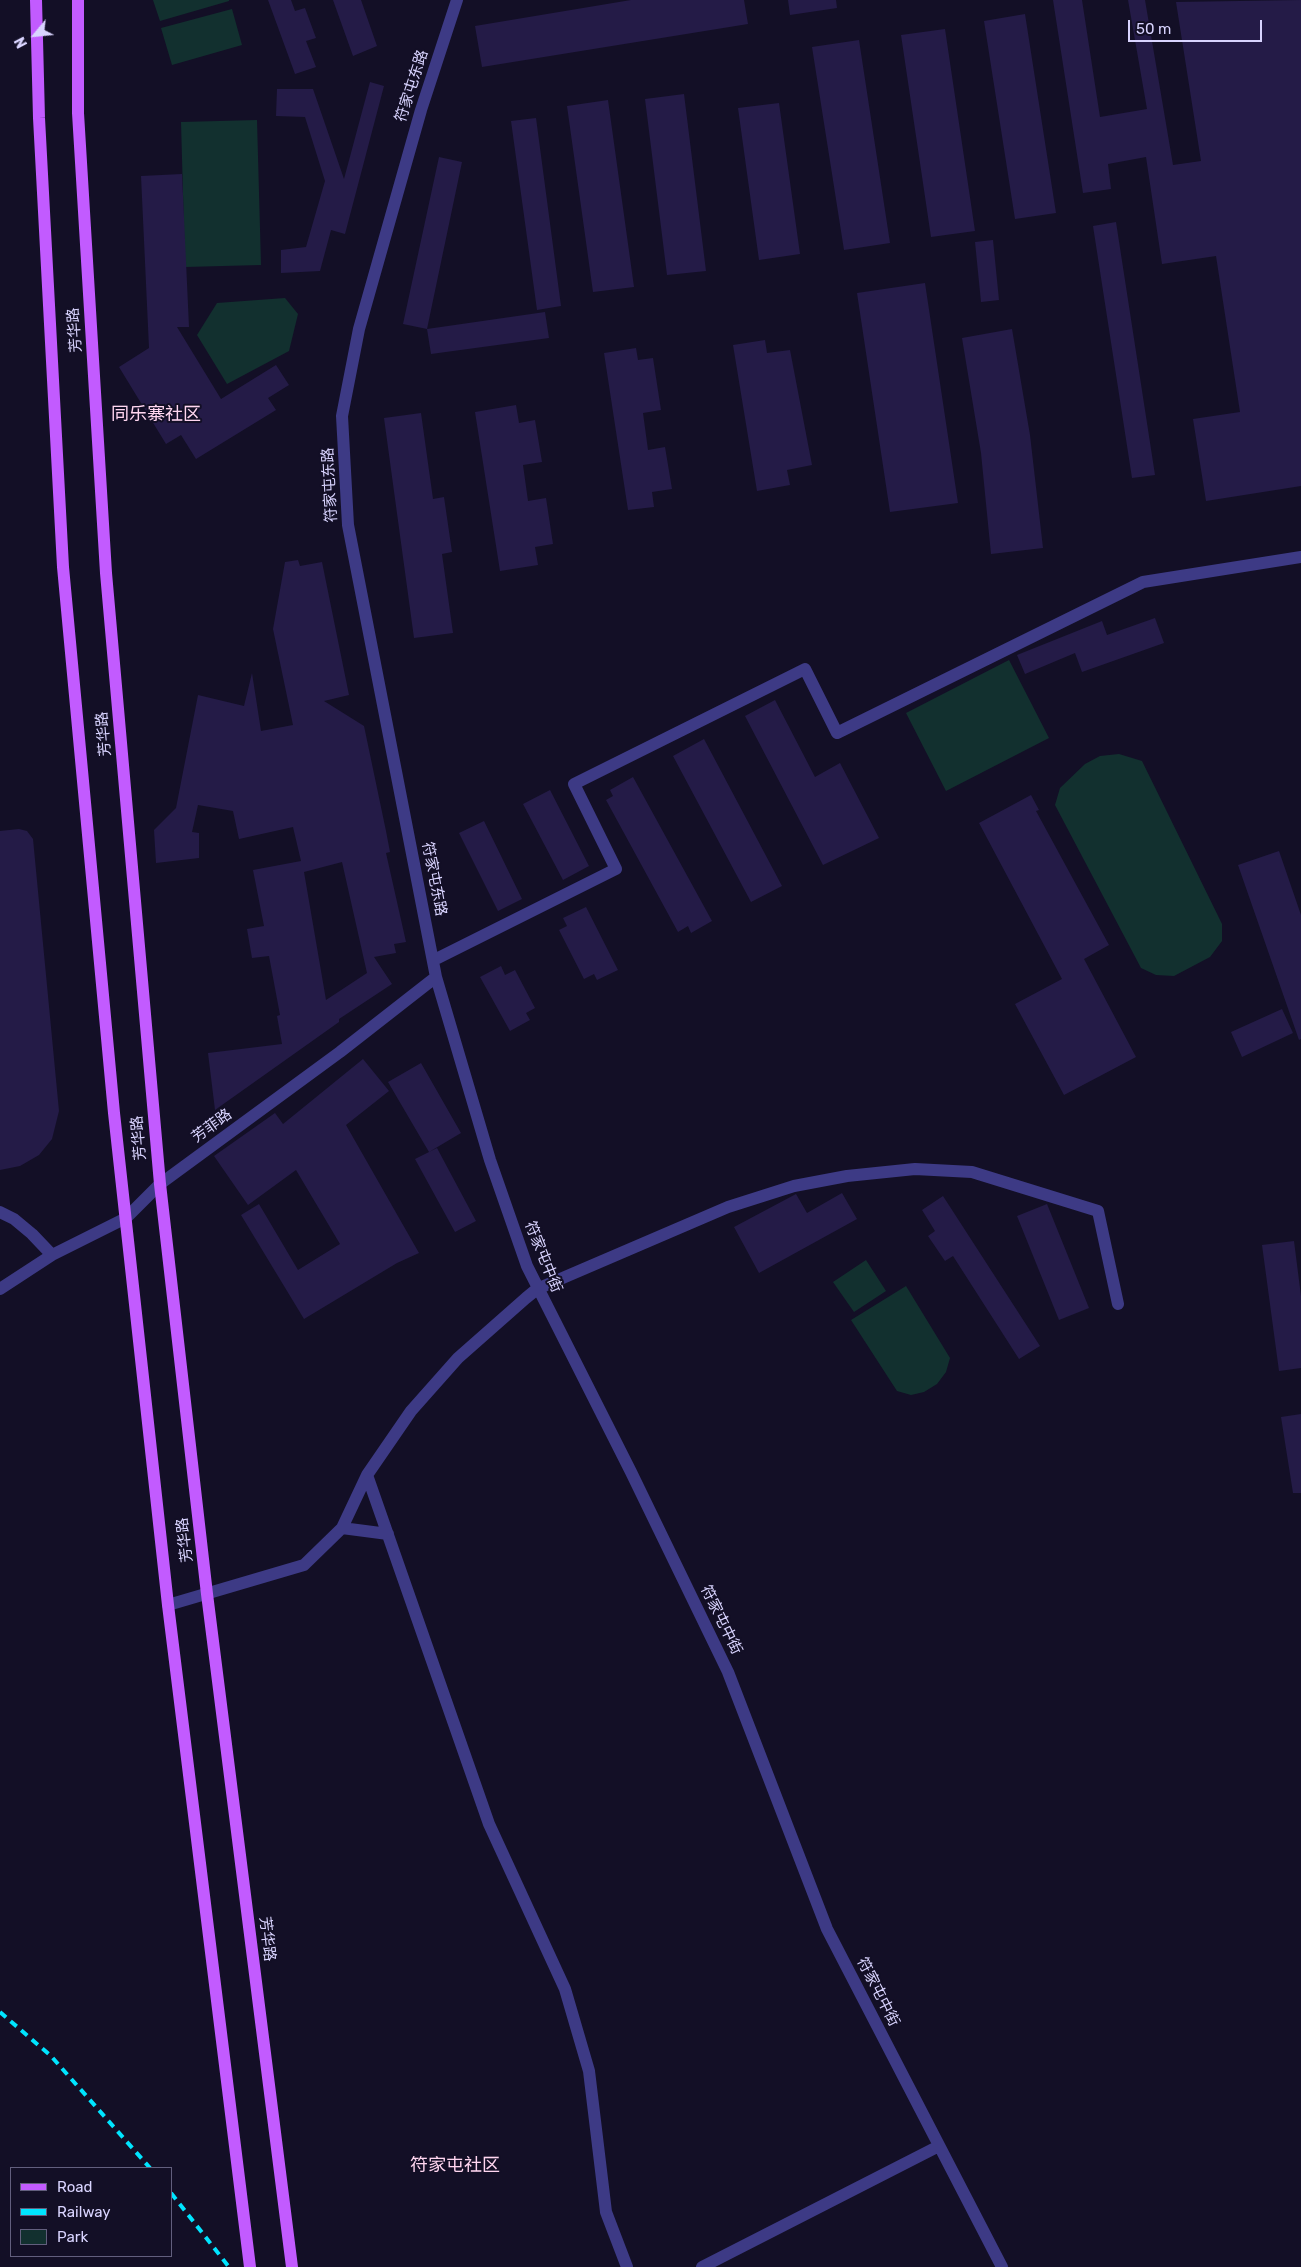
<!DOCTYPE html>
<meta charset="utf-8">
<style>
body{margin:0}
#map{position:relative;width:1301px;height:2267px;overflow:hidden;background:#130f26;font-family:Rubik,sans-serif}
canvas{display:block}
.legend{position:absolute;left:10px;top:2167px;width:162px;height:90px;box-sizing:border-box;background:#130f26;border:1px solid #625e7d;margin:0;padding:6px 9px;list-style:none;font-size:15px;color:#d9d4ff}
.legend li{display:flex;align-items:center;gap:10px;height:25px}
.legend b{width:25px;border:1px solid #625e7d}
.north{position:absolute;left:10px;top:10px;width:50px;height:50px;-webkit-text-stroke:4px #130f26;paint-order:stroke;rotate:242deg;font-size:14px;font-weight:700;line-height:20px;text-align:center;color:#d9d4ff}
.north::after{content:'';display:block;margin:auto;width:18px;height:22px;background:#d9d4ff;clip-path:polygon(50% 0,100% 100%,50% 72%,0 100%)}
.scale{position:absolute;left:1128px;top:20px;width:134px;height:22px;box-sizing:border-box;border:2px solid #d9d4ff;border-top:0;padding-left:6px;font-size:15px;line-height:18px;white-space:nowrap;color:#d9d4ff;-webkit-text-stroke:4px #130f26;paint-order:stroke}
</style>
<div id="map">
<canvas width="1301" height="2267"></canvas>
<ul class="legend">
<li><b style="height:6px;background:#c25bff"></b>Road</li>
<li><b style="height:6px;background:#00e5ff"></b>Railway</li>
<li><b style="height:14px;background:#12302f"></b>Park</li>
</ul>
<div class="north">N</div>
<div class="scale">50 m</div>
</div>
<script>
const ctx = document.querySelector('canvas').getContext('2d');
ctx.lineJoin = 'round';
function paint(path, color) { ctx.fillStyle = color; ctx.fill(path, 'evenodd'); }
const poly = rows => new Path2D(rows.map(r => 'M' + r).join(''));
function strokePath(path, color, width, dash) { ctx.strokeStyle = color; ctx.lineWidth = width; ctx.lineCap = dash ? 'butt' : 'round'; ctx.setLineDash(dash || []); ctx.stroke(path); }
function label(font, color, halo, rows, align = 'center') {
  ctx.font = font + ' Rubik,"Noto Sans SC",sans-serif'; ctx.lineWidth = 4; ctx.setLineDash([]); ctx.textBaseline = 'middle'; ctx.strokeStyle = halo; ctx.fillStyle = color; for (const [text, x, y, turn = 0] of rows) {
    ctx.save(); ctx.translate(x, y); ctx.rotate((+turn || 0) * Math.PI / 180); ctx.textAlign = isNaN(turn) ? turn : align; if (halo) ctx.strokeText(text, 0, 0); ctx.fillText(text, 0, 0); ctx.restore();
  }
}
paint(poly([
 [153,0,229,0,229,1,160,21],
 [232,9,242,45,172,65,161,28],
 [257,120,261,265,185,267,181,122],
 [285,298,298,314,289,351,227,384,197,335,217,303],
 [1009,660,1049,738,946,791,906,713],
 [1119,754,1142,761,1222,924,1222,941,1210,957,1174,976,1156,975,1141,968,1055,805,1060,788,1085,764,1100,756],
 [866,1260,886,1291,854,1312,833,1282],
 [906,1286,950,1358,946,1372,937,1384,924,1392,911,1395,897,1391,851,1320]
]), '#12302f');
paint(poly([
 [268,0,291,0,295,11,305,8,316,38,306,41,316,67,295,74],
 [333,0,361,0,377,46,353,56],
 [631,0,744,0,748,24,482,67,475,26],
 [788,0,836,0,837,8,790,15],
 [1053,0,1082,0,1100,117,1147,109,1128,0,1145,0,1173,165,1201,161,1176,2,1301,0,1301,486,1206,501,1193,419,1240,412,1216,256,1162,264,1146,157,1108,164,1111,189,1083,193],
 [1025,14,1056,213,1015,219,984,21],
 [945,29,975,231,931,237,901,35],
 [859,40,890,243,844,250,812,47],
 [370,82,384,86,345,234,331,230,320,271,281,273,281,250,306,247,325,181,305,117,276,116,277,89,313,89,344,179],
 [684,94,706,271,667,275,645,99],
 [608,100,634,287,593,292,567,106],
 [779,103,800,254,759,260,738,108],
 [536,118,561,306,537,310,511,121],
 [439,157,462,162,427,329,403,324],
 [182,174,189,327,177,327,221,399,276,365,289,385,268,398,276,410,196,459,181,435,166,444,119,367,149,348,141,176],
 [1116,222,1155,475,1132,478,1093,226],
 [993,240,999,300,981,302,975,242],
 [925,283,958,503,890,512,857,293],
 [545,312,549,338,431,354,427,329],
 [1012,329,1030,435,1043,548,991,554,981,453,962,338],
 [765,340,767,353,790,350,812,465,787,470,790,485,757,491,733,345],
 [636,348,638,360,653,358,661,410,643,413,648,450,665,447,672,489,652,492,654,507,628,510,604,353],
 [516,405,519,423,535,420,542,462,523,465,528,501,546,498,553,544,535,547,538,565,500,571,475,412],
 [421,413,433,499,444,497,452,552,442,554,453,633,414,638,384,418],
 [298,560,300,566,322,562,349,695,324,701,364,726,386,831,390,852,386,853,406,942,394,944,396,953,374,957,392,984,339,1019,339,1022,215,1110,208,1053,282,1044,277,1016,280,1015,269,956,252,958,247,929,264,926,253,870,301,861,293,827,239,839,233,811,198,805,192,832,199,833,199,858,156,863,154,830,176,808,198,695,244,706,252,673,261,731,293,725,273,629,285,562],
 [342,862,367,973,326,1000,304,872],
 [1155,618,1164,643,1082,672,1075,653,1025,674,1017,655,1102,621,1107,635],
 [775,700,815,777,840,763,879,838,823,865,745,716],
 [704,739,782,886,751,902,673,756],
 [633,777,712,921,691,933,688,926,678,932,606,800,613,796,610,790],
 [550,790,589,866,563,880,523,804],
 [1031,795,1039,810,1036,811,1109,945,1084,959,1136,1057,1064,1095,1015,1004,1062,979,979,823],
 [484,821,522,899,498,911,459,833],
 [19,829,27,831,33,839,59,1111,52,1139,39,1155,20,1166,0,1170,0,831],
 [1279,851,1301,915,1301,1039,1299,1040,1238,865],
 [586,907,618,970,597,980,594,974,584,979,559,930,567,926,563,918],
 [501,966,505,975,515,970,535,1008,526,1013,530,1020,510,1031,480,977],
 [1282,1009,1293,1033,1242,1057,1231,1032],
 [363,1059,389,1091,346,1125,419,1253,397,1263,304,1319,241,1215,259,1204,298,1270,340,1244,296,1170,248,1205,214,1156,275,1113,283,1124],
 [421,1063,461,1133,429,1152,388,1082],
 [437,1148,476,1221,455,1232,415,1159],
 [842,1193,857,1219,759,1273,734,1227,796,1194,807,1213],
 [943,1196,1040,1346,1019,1359,953,1256,945,1261,928,1236,935,1231,922,1210],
 [1047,1204,1089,1308,1059,1320,1017,1216],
 [1294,1241,1301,1296,1301,1368,1279,1371,1262,1245],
 [1301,1414,1301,1493,1293,1493,1281,1417]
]), '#241b47');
strokePath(poly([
 [457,0,421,110,359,329,342,416,348,525,436,977,490,1160,527,1266,631,1472,728,1672,827,1929,1002,2267],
 [434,960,616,869,574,784,805,669,837,733,1143,582,1301,557],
 [0,1212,14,1219,32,1234,52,1255],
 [0,1289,52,1255,126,1218,160,1184,340,1052,436,977],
 [367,1475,489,1824,565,1989,589,2071,606,2212,627,2267],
 [342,1528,388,1534],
 [168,1605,304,1565,342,1528,367,1475,411,1411,458,1358,526,1298,537,1289,728,1207,794,1186,847,1176,915,1169,972,1172,1098,1211,1118,1304],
 [702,2267,939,2146]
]), '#3d3a85', 12);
strokePath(poly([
 [36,0,39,118,63,567,114,1113,168,1605,250,2267],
 [78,0,78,113,106,573,160,1184,207,1594,292,2267]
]), '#c25bff', 12);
strokePath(poly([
 [0,2012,51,2056,150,2168],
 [171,2193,229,2267]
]), '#00e5ff', 4, [8, 6]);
label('15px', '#d9d4ff', '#130f26', [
 ["符家屯东路",412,86,-72],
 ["芳华路",75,330,-94],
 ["符家屯东路",330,485,-93],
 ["芳华路",104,734,-95],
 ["符家屯东路",434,879,79],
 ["芳菲路",212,1126,-36],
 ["芳华路",139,1138,-95],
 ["符家屯中街",543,1257,68],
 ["芳华路",185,1540,-97],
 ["符家屯中街",721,1620,64],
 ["芳华路",267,1939,83],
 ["符家屯中街",878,1992,63]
]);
label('18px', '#ffd6f0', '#130f26', [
 ["同乐寨社区",156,415],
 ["符家屯社区",455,2166]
]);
</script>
